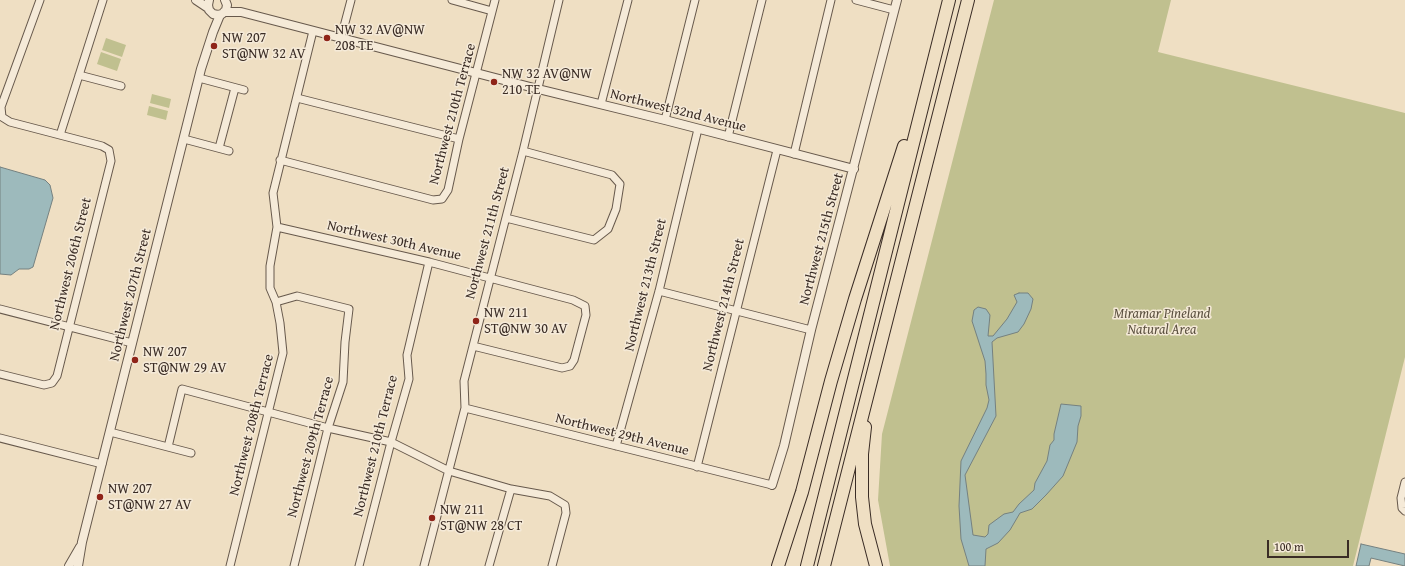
<!DOCTYPE html>
<style>
body{margin:0}
#map{position:relative;width:1405px;height:566px;overflow:hidden;background:#efdfc3;font-family:"Gentium Book Plus",serif}
canvas{display:block}
.scale{position:absolute;left:1267px;top:540px;width:82px;height:18px;box-sizing:border-box;border:2px solid #3a2c25;border-top:0;padding-left:5px;font-size:12px;line-height:14px;white-space:nowrap;color:#3a2c25;-webkit-text-stroke:3px #f5ead8;paint-order:stroke}
</style>
<div id="map">
<canvas width="1405" height="566"></canvas>
<div class="scale">100 m</div>
</div>
<script>
const ctx = document.querySelector('canvas').getContext('2d');
ctx.lineJoin = 'round';
function paint(path, color) { ctx.fillStyle = color; ctx.fill(path, 'evenodd'); }
const poly = rows => new Path2D(rows.map(r => 'M' + r).join(''));
function strokePath(path, color, width, dash) { ctx.strokeStyle = color; ctx.lineWidth = width; ctx.lineCap = dash ? 'butt' : 'round'; ctx.setLineDash(dash || []); ctx.stroke(path); }
function label(font, color, halo, rows, align = 'center') {
  ctx.font = font + ' "Gentium Book Plus",serif'; ctx.lineWidth = 3; ctx.setLineDash([]); ctx.textBaseline = 'middle'; ctx.strokeStyle = halo; ctx.fillStyle = color; for (const [text, x, y, turn = 0] of rows) {
    ctx.save(); ctx.translate(x, y); ctx.rotate((+turn || 0) * Math.PI / 180); ctx.textAlign = isNaN(turn) ? turn : align; if (halo) ctx.strokeText(text, 0, 0); ctx.fillText(text, 0, 0); ctx.restore();
  }
}
paint(poly([
 [994,0,1171,0,1158,52,1405,113,1405,357,1353,566,890,566,878,500,882,434],
 [106,38,126,45,122,57,102,50],
 [101,52,121,59,117,71,97,64],
 [152,94,171,99,169,108,150,103],
 [149,106,168,111,166,120,147,115]
]), '#c0c08f');
const water = poly([
 [0,167,45,180,50,185,53,198,33,267,29,269,19,269,11,275,0,274,0,167],
 [1019,293,1028,293,1033,299,1031,309,1024,324,1018,332,997,338,992,342,996,416,965,475,973,535,985,537,988,534,989,525,1004,514,1013,512,1019,504,1034,490,1035,483,1047,461,1050,445,1054,440,1054,434,1061,404,1081,406,1081,416,1078,426,1077,442,1063,476,1046,495,1032,509,1020,513,1010,530,998,543,986,549,985,566,969,566,961,539,959,506,961,461,987,408,989,400,986,385,986,374,985,361,972,321,974,310,978,307,986,309,990,315,988,336,993,336,1007,319,1017,302,1014,295,1019,293],
 [1361,544,1405,554,1405,566,1371,558,1369,566,1356,566,1361,544]
]);
paint(water, '#9dbabc');
strokePath(water, '#758180', 1);
const minor = poly([
 [452,0,492,11],
 [856,0,894,10],
 [341,38,351,0],
 [79,75,121,86],
 [199,78,244,90],
 [297,98,459,139],
 [601,104,628,0],
 [665,120,695,0],
 [60,135,103,0],
 [728,137,762,0],
 [184,139,229,151],
 [219,148,235,88],
 [794,154,831,0],
 [280,160,433,200,442,199,448,190,459,139,495,0],
 [506,218,594,240,608,229,616,209,620,184,612,175,523,151],
 [277,227,429,262,573,300,585,306,586,315,574,360,570,366,562,368,473,346],
 [659,291,811,330],
 [276,302,297,296,349,309,345,342,343,382,328,428,294,566],
 [0,309,132,343],
 [0,374,44,385,52,383,57,376,111,161,109,150,102,146,10,122,2,117,1,107,40,0],
 [465,408,772,485],
 [110,432,191,453],
 [0,438,102,464],
 [616,446,659,291,698,129],
 [168,447,182,389,328,428,391,442,449,471,511,489,550,496,565,505,566,513,552,566],
 [697,467,777,150],
 [1405,482,1401,498,1402,508,1405,511],
 [230,566,283,353,280,323,276,302,270,288,270,266,277,227,273,193,313,31],
 [359,566,391,442,409,379,407,355,429,262],
 [424,566,465,408,464,381,523,151,559,0],
 [489,566,511,489]
]);
const tertiary = poly([
 [196,0,208,8],
 [209,0,208,5,209,10,213,14,218,15,222,14,226,10,227,5,225,0],
 [224,12,241,12,538,89,665,120,854,169],
 [772,485,784,446,811,330,897,0],
 [69,566,80,547],
 [78,566,82,542,201,69,213,32,220,15]
]);
const motorway = poly([
 [865,427,862,454,862,497,865,524,876,566],
 [778,566,802,492,831,381,855,299,904,146],
 [807,566,949,0],
 [824,566,968,0]
]);
strokePath(minor, '#67594c', 9);
strokePath(tertiary, '#67594c', 10);
strokePath(motorway, '#3a2c25', 14);
strokePath(minor, '#f5ead8', 7);
strokePath(tertiary, '#f5ead8', 8);
strokePath(motorway, '#efdfc3', 12);
for (const [x, y, r, color] of [
 [327,38,4,"#8f2418"],
 [214,46,4,"#8f2418"],
 [494,82,4,"#8f2418"],
 [476,321,4,"#8f2418"],
 [135,360,4,"#8f2418"],
 [100,497,4,"#8f2418"],
 [432,518,4,"#8f2418"]
]) { const dot = new Path2D(); dot.arc(x, y, r, 0, 2 * Math.PI); ctx.fillStyle = color; ctx.fill(dot); strokePath(dot, '#f5ead8', 1.5); }
label('14px', '#3a2c25', '#f5ead8', [
 ["NW 32 AV@NW",335,30],
 ["208 TE",335,46],
 ["NW 207",222,38],
 ["ST@NW 32 AV",222,54],
 ["NW 32 AV@NW",502,74],
 ["210 TE",502,90],
 ["NW 211",484,313],
 ["ST@NW 30 AV",484,329],
 ["NW 207",143,352],
 ["ST@NW 29 AV",143,368],
 ["NW 207",108,489],
 ["ST@NW 27 AV",108,505],
 ["NW 211",440,510],
 ["ST@NW 28 CT",440,526]
], 'left');
label('14px', '#3a2c25', '#f5ead8', [
 ["Northwest 32nd Avenue",678,111,14],
 ["Northwest 210th Terrace",453,114,-75],
 ["Northwest 211th Street",488,233,-75],
 ["Northwest 215th Street",822,239,-75],
 ["Northwest 30th Avenue",394,241,13],
 ["Northwest 206th Street",71,264,-76],
 ["Northwest 213th Street",646,285,-76],
 ["Northwest 207th Street",131,295,-76],
 ["Northwest 214th Street",724,305,-76],
 ["Northwest 208th Terrace",252,425,-76],
 ["Northwest 29th Avenue",622,435,14],
 ["Northwest 210th Terrace",376,446,-76],
 ["Northwest 209th Terrace",311,447,-75]
]);
label('italic 14px', '#5c5140', '#f5ead8', [
 ["Miramar Pineland",1162,314],
 ["Natural Area",1162,330]
]);
</script>
